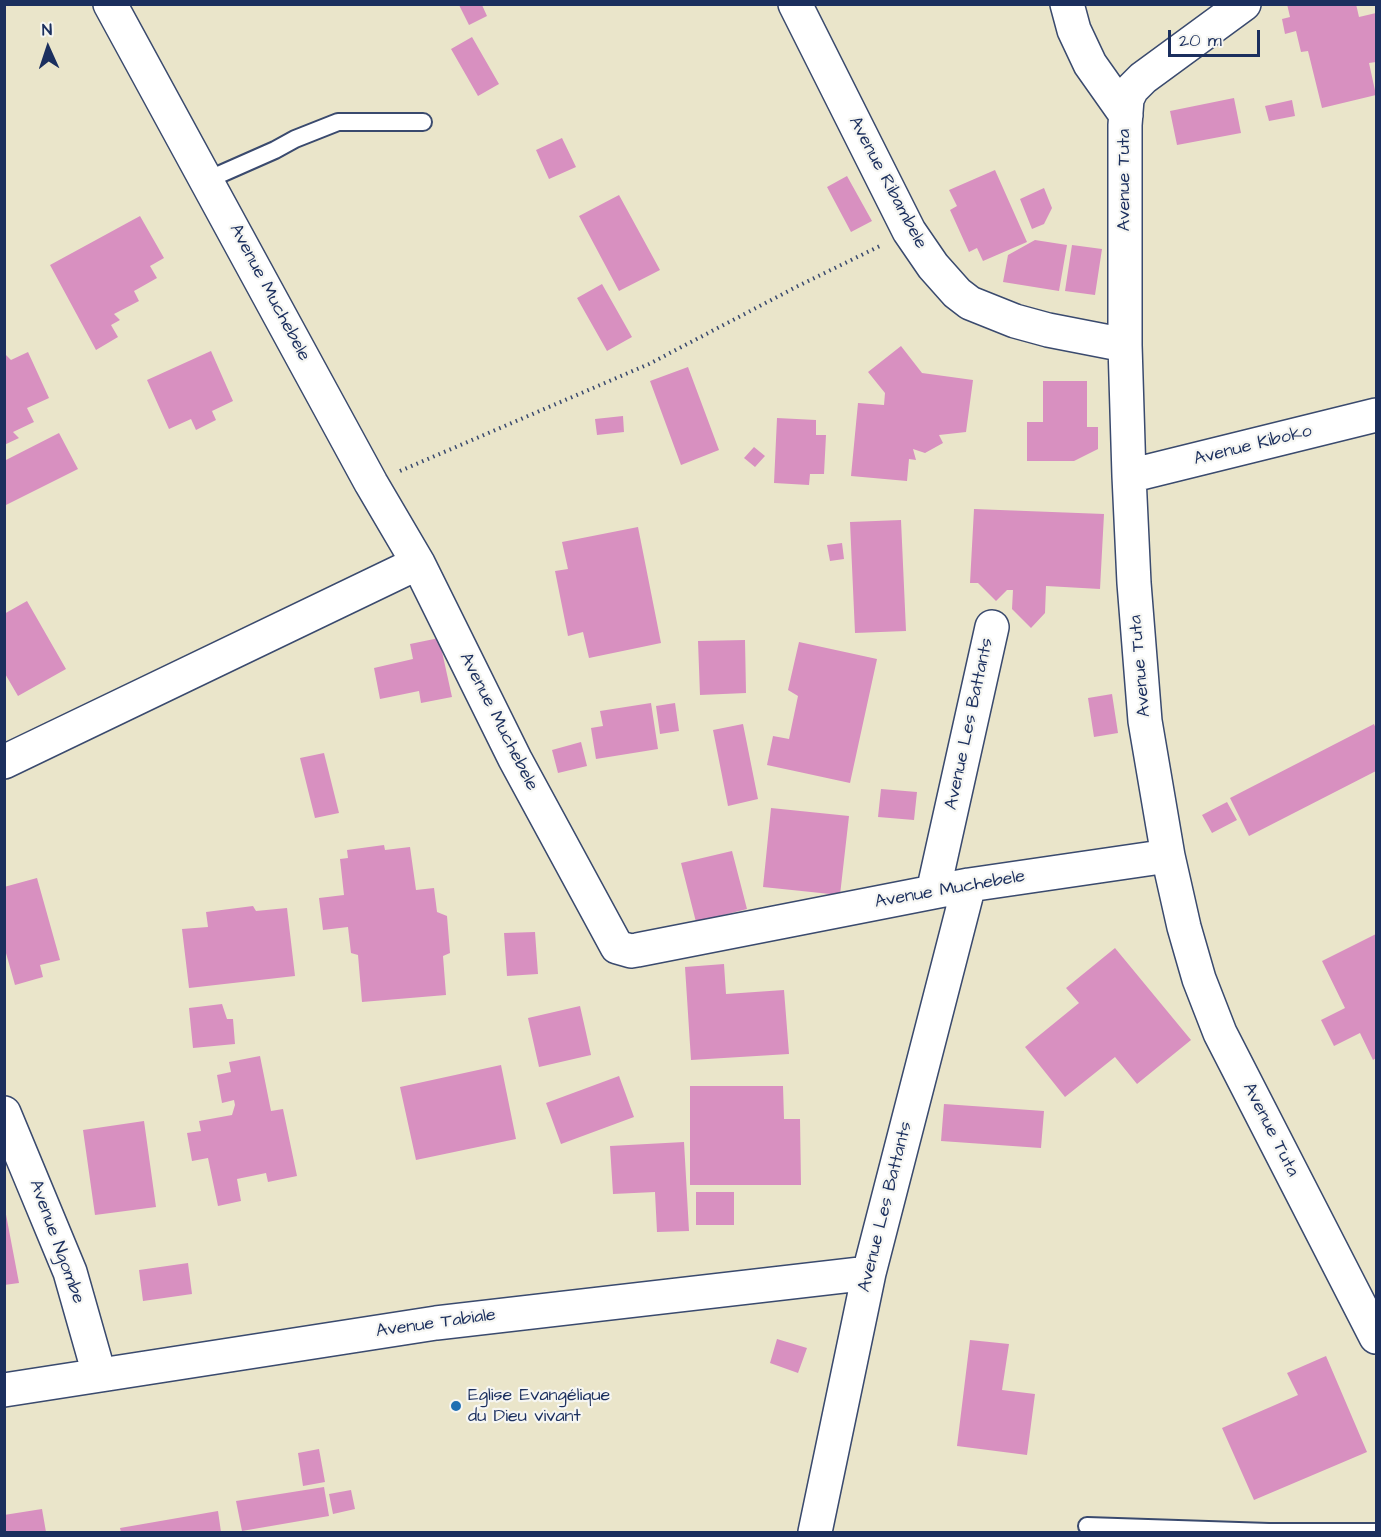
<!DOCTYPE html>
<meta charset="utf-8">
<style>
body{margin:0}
#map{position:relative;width:1381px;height:1537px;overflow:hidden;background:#eae5ca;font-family:"Architects Daughter",sans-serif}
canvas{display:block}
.frame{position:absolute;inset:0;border:6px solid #1b2f5e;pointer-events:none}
.north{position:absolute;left:18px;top:18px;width:60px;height:60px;-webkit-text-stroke:4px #f6f6f2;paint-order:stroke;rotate:357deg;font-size:16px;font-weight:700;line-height:24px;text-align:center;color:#1b2f5e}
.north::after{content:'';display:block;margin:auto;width:21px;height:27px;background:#1b2f5e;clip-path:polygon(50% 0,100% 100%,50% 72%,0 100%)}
.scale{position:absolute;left:1168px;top:30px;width:92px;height:27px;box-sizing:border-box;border:3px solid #1b2f5e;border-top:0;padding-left:8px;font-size:18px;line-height:21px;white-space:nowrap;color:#1b2f5e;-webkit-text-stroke:4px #f6f6f2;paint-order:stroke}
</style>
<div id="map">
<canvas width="1381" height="1537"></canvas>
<div class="frame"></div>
<div class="north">N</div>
<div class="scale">20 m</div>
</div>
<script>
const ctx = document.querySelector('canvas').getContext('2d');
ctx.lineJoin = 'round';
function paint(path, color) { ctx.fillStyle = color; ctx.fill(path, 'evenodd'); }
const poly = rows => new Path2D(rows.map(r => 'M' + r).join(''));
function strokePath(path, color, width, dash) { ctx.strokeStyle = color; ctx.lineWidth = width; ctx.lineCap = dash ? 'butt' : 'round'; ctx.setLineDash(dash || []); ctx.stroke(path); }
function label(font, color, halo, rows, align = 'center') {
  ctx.font = font + ' "Architects Daughter",sans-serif'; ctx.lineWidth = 4.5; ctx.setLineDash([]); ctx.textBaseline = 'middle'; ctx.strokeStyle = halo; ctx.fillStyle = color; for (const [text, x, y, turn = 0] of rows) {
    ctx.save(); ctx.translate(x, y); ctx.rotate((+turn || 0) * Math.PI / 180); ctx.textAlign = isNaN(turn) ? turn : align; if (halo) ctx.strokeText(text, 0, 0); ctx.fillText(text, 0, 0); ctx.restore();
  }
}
paint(poly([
 [1287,4,1356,4,1359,17,1376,13,1376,62,1369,63,1376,95,1322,108,1308,51,1301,52,1296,31,1285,34,1282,19,1290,17],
 [459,5,482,5,487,16,469,25],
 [472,37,499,84,478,96,451,49],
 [1234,98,1241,133,1177,145,1170,111],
 [1292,100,1295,116,1269,121,1265,106],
 [562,138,576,167,549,179,536,150],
 [995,170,1027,242,983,261,977,248,969,252,950,210,957,206,949,190],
 [847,176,872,221,851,232,827,187],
 [1044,188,1052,208,1044,224,1032,229,1020,199],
 [619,195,660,270,619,291,579,216],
 [140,216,164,258,150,266,157,278,134,291,139,301,114,314,120,320,111,325,118,337,96,350,50,265],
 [1035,240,1067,245,1059,291,1003,282,1008,255],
 [1072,245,1102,249,1095,295,1065,291],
 [602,284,632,337,607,351,577,298],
 [901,346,922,373,973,380,966,432,939,435,943,443,925,453,913,449,916,460,909,459,907,481,851,476,858,403,884,405,885,393,868,372],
 [211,351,233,401,212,411,216,420,196,430,191,419,169,429,147,380],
 [28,352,49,398,27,408,34,422,13,432,19,438,4,445,4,353,11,360],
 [688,367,719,450,681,465,650,381],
 [1043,381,1087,381,1087,427,1098,427,1098,449,1074,461,1027,461,1027,422,1043,422],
 [623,416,624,432,597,435,595,419],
 [777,418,816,420,816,435,826,435,824,474,810,474,809,485,774,483],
 [59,433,78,469,4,506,4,461],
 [754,447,765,456,755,467,744,458],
 [974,509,1104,514,1100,589,1046,586,1045,613,1031,628,1012,609,1013,590,1007,590,996,601,978,583,970,583],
 [901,520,906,631,855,633,850,522],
 [638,527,661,643,589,658,583,632,568,636,555,571,568,569,562,542],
 [842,543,844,559,830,561,827,545],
 [27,601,66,669,18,696,4,672,4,614],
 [439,638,452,697,421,703,419,691,380,699,374,668,413,659,410,644],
 [745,640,746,693,700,695,698,641],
 [799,642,877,659,850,783,767,765,773,736,789,739,798,696,788,690],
 [1112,694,1118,733,1094,737,1088,698],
 [651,703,658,749,596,759,591,728,603,726,600,711],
 [675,703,679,731,660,734,656,706],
 [743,724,758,799,728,806,713,730],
 [1374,724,1376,729,1376,771,1249,836,1230,798],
 [581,742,587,766,558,773,552,750],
 [324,753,339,813,315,818,300,758],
 [881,789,917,792,914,820,878,817],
 [1227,802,1237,820,1212,833,1202,815],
 [771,808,849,816,840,895,763,887],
 [384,845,385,850,410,847,416,890,434,888,437,912,447,916,450,953,443,956,446,995,362,1002,358,955,351,953,348,927,323,930,319,898,344,895,340,859,348,858,347,850],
 [732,851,747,909,696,922,681,863],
 [37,878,60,960,40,965,43,977,15,985,4,946,4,887],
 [253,906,256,911,287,908,295,976,189,988,182,929,208,927,206,912],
 [535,932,538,974,507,976,504,933],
 [1376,934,1376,1058,1373,1060,1360,1033,1334,1046,1321,1020,1345,1008,1322,961],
 [1115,948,1191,1040,1137,1084,1115,1057,1065,1097,1025,1047,1079,1003,1066,988],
 [724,964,726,994,784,990,789,1054,691,1060,685,967],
 [222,1004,227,1019,233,1019,235,1044,193,1048,189,1008],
 [580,1006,591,1055,539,1067,528,1018],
 [260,1056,271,1111,283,1109,297,1176,268,1182,266,1173,237,1179,241,1201,218,1206,208,1158,192,1161,187,1133,201,1131,199,1121,232,1115,235,1105,234,1100,222,1103,217,1075,231,1072,229,1062],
 [501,1065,516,1139,416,1160,400,1087],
 [619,1076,634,1117,561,1144,546,1103],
 [690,1086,783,1086,784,1119,800,1119,801,1185,690,1185],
 [944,1104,1044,1111,1041,1148,941,1141],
 [144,1121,156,1207,95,1215,83,1130],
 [684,1142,689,1231,657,1232,655,1192,613,1194,610,1146],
 [696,1192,734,1192,734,1225,696,1225],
 [4,1204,19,1283,4,1285],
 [188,1263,192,1294,143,1301,139,1270],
 [777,1339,807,1348,798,1373,770,1363],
 [970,1340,1009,1344,1002,1390,1035,1394,1027,1455,957,1446],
 [1326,1356,1367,1452,1254,1500,1222,1428,1298,1395,1287,1373],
 [319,1449,325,1482,303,1486,298,1453],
 [324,1487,329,1516,242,1531,236,1501],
 [351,1490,355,1509,333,1514,329,1494],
 [42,1509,46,1532,4,1532,4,1515],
 [218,1511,221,1532,121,1532,120,1528]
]), '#d890c0');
const lane = poly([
 [207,180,275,150,295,139,338,122,423,122],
 [1087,1526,1269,1532,1376,1532]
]);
const street = poly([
 [110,4,371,483,418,563,515,759,617,947,631,951,637,950,969,885,1168,856],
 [795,4,909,231,933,266,957,293,970,303,1015,321,1048,330,1125,345],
 [1067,4,1074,30,1090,64,1126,115],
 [1244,4,1143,78,1132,89,1127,99,1125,125,1125,345,1129,476,1134,583,1145,721,1168,856,1184,927,1199,979,1220,1033,1376,1337],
 [1129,476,1376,415],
 [4,762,418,563],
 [933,892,992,627],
 [4,1113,70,1272,99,1374],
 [4,1390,436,1323,869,1273],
 [815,1532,869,1273,969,885]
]);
strokePath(lane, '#3a4a6e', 20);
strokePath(street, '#3a4a6e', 36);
strokePath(poly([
 [400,471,649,364,798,286,882,245]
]), '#3a4a6e', 4, [1.5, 4.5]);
strokePath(lane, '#fff', 16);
strokePath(street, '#fff', 33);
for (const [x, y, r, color] of [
 [456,1406,6,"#1f6fb2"]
]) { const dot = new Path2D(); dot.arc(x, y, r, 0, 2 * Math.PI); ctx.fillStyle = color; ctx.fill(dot); strokePath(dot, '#f6f6f2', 2); }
label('18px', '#1b2f5e', '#f6f6f2', [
 ["Avenue Tuta",1125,180,-90],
 ["Avenue Ribambele",887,183,62],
 ["Avenue Muchebele",269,293,62],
 ["Avenue Kiboko",1253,446,-14],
 ["Avenue Tuta",1141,666,-95],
 ["Avenue Muchebele",498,722,63],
 ["Avenue Les Battants",970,724,-78],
 ["Avenue Muchebele",950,890,-10],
 ["Avenue Tuta",1270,1130,63],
 ["Avenue Les Battants",886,1207,-76],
 ["Avenue Ngombe",56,1242,70],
 ["Avenue Tabiale",436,1324,-8]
]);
label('18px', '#1b2f5e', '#f6f6f2', [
 ["Eglise Evangélique",468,1396],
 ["du Dieu vivant",468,1417]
], 'left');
</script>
